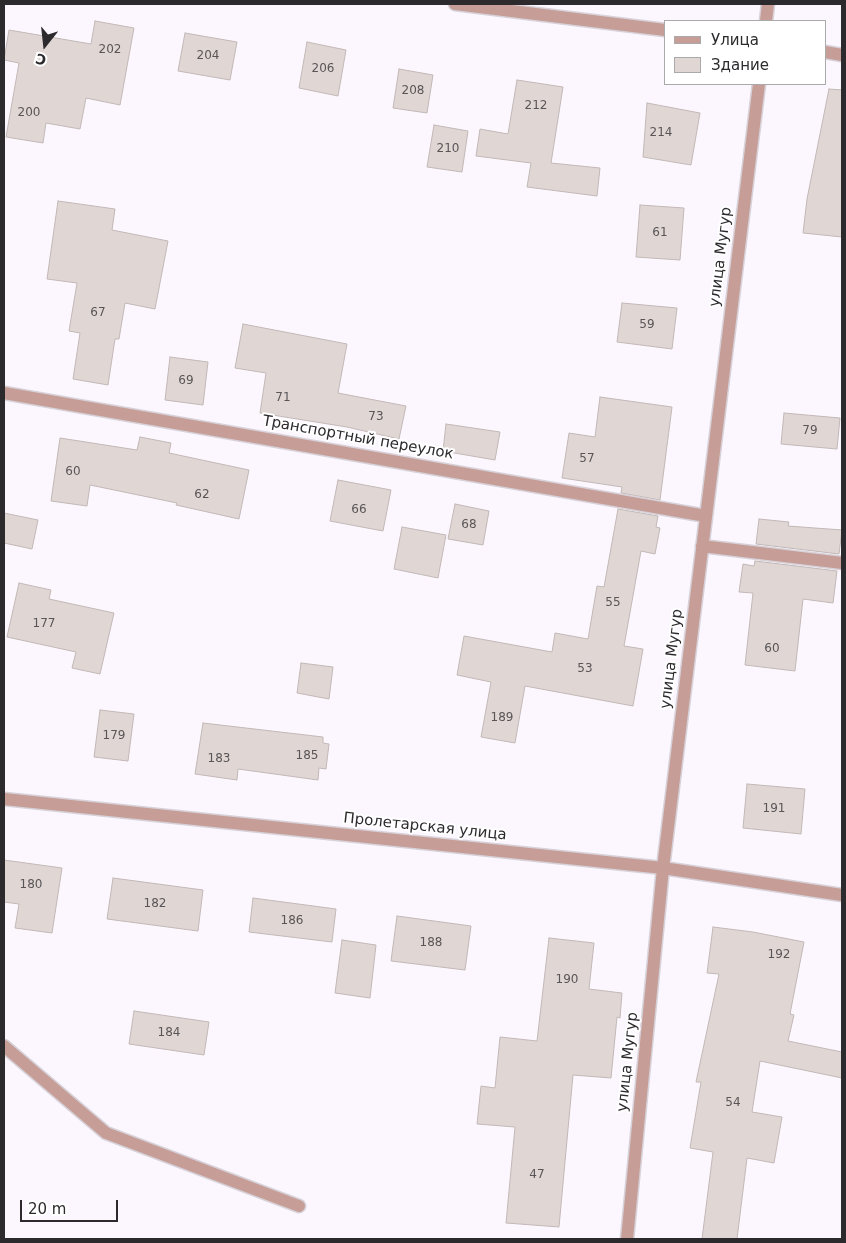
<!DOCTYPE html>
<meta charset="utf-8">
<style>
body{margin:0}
#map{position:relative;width:846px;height:1243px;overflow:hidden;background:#fcf7ff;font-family:"DejaVu Sans",sans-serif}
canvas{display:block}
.frame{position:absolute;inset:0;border:5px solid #2c2a2d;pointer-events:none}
.legend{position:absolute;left:664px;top:20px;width:162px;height:65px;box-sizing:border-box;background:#fff;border:1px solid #abaaab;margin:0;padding:6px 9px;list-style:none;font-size:15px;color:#2c2a2d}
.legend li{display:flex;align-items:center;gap:10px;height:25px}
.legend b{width:25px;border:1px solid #abaaab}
.north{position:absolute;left:20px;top:20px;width:50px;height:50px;-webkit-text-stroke:4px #fff;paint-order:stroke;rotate:196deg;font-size:14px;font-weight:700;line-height:20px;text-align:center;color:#2c2a2d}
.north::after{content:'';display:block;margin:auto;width:18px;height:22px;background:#2c2a2d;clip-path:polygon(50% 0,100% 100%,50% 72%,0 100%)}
.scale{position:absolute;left:20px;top:1200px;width:98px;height:22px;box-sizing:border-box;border:2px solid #2c2a2d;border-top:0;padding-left:6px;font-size:15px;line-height:18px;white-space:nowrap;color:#2c2a2d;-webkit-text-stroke:4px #fff;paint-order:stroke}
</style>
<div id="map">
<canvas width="846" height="1243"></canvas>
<div class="frame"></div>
<ul class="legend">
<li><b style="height:6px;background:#c69e97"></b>Улица</li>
<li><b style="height:14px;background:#e0d6d4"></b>Здание</li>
</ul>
<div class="north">С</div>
<div class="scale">20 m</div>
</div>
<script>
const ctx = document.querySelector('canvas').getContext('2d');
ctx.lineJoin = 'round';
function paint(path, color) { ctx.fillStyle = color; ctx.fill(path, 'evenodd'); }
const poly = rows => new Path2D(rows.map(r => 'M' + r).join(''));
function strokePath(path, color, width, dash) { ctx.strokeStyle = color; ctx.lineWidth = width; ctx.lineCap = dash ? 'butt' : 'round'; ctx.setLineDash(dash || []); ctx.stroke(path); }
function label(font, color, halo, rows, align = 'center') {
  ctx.font = font + ' "DejaVu Sans",sans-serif'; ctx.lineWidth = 4; ctx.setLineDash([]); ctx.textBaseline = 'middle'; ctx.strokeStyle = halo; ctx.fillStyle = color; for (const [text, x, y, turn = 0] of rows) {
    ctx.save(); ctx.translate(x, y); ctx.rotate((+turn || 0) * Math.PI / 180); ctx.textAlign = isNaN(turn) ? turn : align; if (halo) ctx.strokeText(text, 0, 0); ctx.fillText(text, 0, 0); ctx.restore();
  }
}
const building = poly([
 [95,21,134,28,120,105,86,98,80,129,46,123,43,143,6,137,19,63,4,60,9,30,91,44,95,21],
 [185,33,237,42,230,80,178,71,185,33],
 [307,42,346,50,338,96,299,88,307,42],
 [399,69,433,75,427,113,393,108,399,69],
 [517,80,563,87,551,163,600,168,597,196,527,187,531,163,476,156,480,129,508,134,517,80],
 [829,89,842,90,842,237,803,233,807,199,829,89],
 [647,103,700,113,691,165,643,157,647,103],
 [434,125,468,131,462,172,427,167,434,125],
 [58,201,115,209,112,230,168,241,155,309,125,303,119,339,115,339,108,385,73,379,80,333,69,331,77,283,47,279,58,201],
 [640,205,684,208,680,260,636,257,640,205],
 [622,303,677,308,672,349,617,342,622,303],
 [243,324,347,344,338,393,406,406,399,439,347,427,260,413,266,373,235,368,243,324],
 [170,357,208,362,203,405,165,400,170,357],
 [600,397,672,407,660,500,621,493,622,487,562,478,569,433,595,437,600,397],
 [784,413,840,418,837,449,781,444,784,413],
 [446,424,500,432,495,460,443,451,446,424],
 [140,437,171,443,169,453,249,470,239,519,176,505,177,503,90,485,87,506,51,501,60,438,137,450,140,437],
 [338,480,391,490,383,531,330,521,338,480],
 [455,504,489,511,483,545,448,539,455,504],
 [618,509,658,516,656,527,660,528,655,554,641,551,624,646,643,649,633,706,525,686,515,743,481,737,491,682,457,675,464,636,552,652,555,633,588,639,597,586,604,587,618,509],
 [4,513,38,520,32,549,4,543,4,513],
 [759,519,789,522,788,526,842,530,839,554,756,544,759,519],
 [402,527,446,535,438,578,394,569,402,527],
 [755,561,837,571,833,603,803,599,795,671,745,665,753,593,739,592,743,564,754,566,755,561],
 [19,583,51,590,49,599,114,613,100,674,72,668,76,652,7,637,19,583],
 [301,663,333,667,329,699,297,693,301,663],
 [100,710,134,714,128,761,94,757,100,710],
 [203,723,323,737,323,743,329,744,326,769,319,768,318,780,238,769,237,780,195,774,203,723],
 [747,784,805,789,801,834,743,828,747,784],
 [4,860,62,868,52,933,15,928,19,904,4,902,4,860],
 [113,878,203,890,198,931,107,919,113,878],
 [253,898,336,909,332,942,249,932,253,898],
 [397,916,471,926,465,970,391,961,397,916],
 [713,927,753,932,804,942,790,1014,794,1015,788,1041,842,1052,842,1078,760,1061,752,1112,782,1117,774,1163,747,1158,737,1239,702,1239,713,1152,690,1148,701,1082,696,1082,719,974,707,973,713,927],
 [549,938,594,943,589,989,622,993,620,1018,617,1017,611,1078,573,1075,559,1227,506,1223,515,1127,477,1124,481,1086,495,1088,500,1037,537,1041,549,938],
 [342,940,376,945,370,998,335,993,342,940],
 [134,1011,209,1022,204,1055,129,1044,134,1011]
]);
paint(building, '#e0d6d4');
strokePath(building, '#c2b8b6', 1);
const minor = poly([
 [455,4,665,30],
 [766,21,768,4],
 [825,52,842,55],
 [4,393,706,516],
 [702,546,842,563],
 [4,799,663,868,842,895],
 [4,1046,106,1133,299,1206],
 [627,1239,663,868,759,84]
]);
strokePath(minor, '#d7d2d9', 15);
strokePath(minor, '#c69e97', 12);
label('12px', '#595557', null, [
 ["202",110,50],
 ["204",208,56],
 ["206",323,69],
 ["208",413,91],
 ["212",536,106],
 ["200",29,113],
 ["214",661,133],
 ["210",448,149],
 ["61",660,233],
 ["67",98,313],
 ["59",647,325],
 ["69",186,381],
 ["71",283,398],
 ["73",376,417],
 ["79",810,431],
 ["57",587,459],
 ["60",73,472],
 ["62",202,495],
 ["66",359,510],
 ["68",469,525],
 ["55",613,603],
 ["177",44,624],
 ["60",772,649],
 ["53",585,669],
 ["189",502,718],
 ["179",114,736],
 ["185",307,756],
 ["183",219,759],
 ["191",774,809],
 ["180",31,885],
 ["182",155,904],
 ["186",292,921],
 ["188",431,943],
 ["192",779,955],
 ["190",567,980],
 ["184",169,1033],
 ["54",733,1103],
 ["47",537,1175]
]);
label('15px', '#2c2a2d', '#fff', [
 ["улица Мугур",721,257,-83],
 ["Транспортный переулок",358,438,10],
 ["улица Мугур",672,659,-83],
 ["Пролетарская улица",425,827,6],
 ["улица Мугур",628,1062,-84]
]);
</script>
